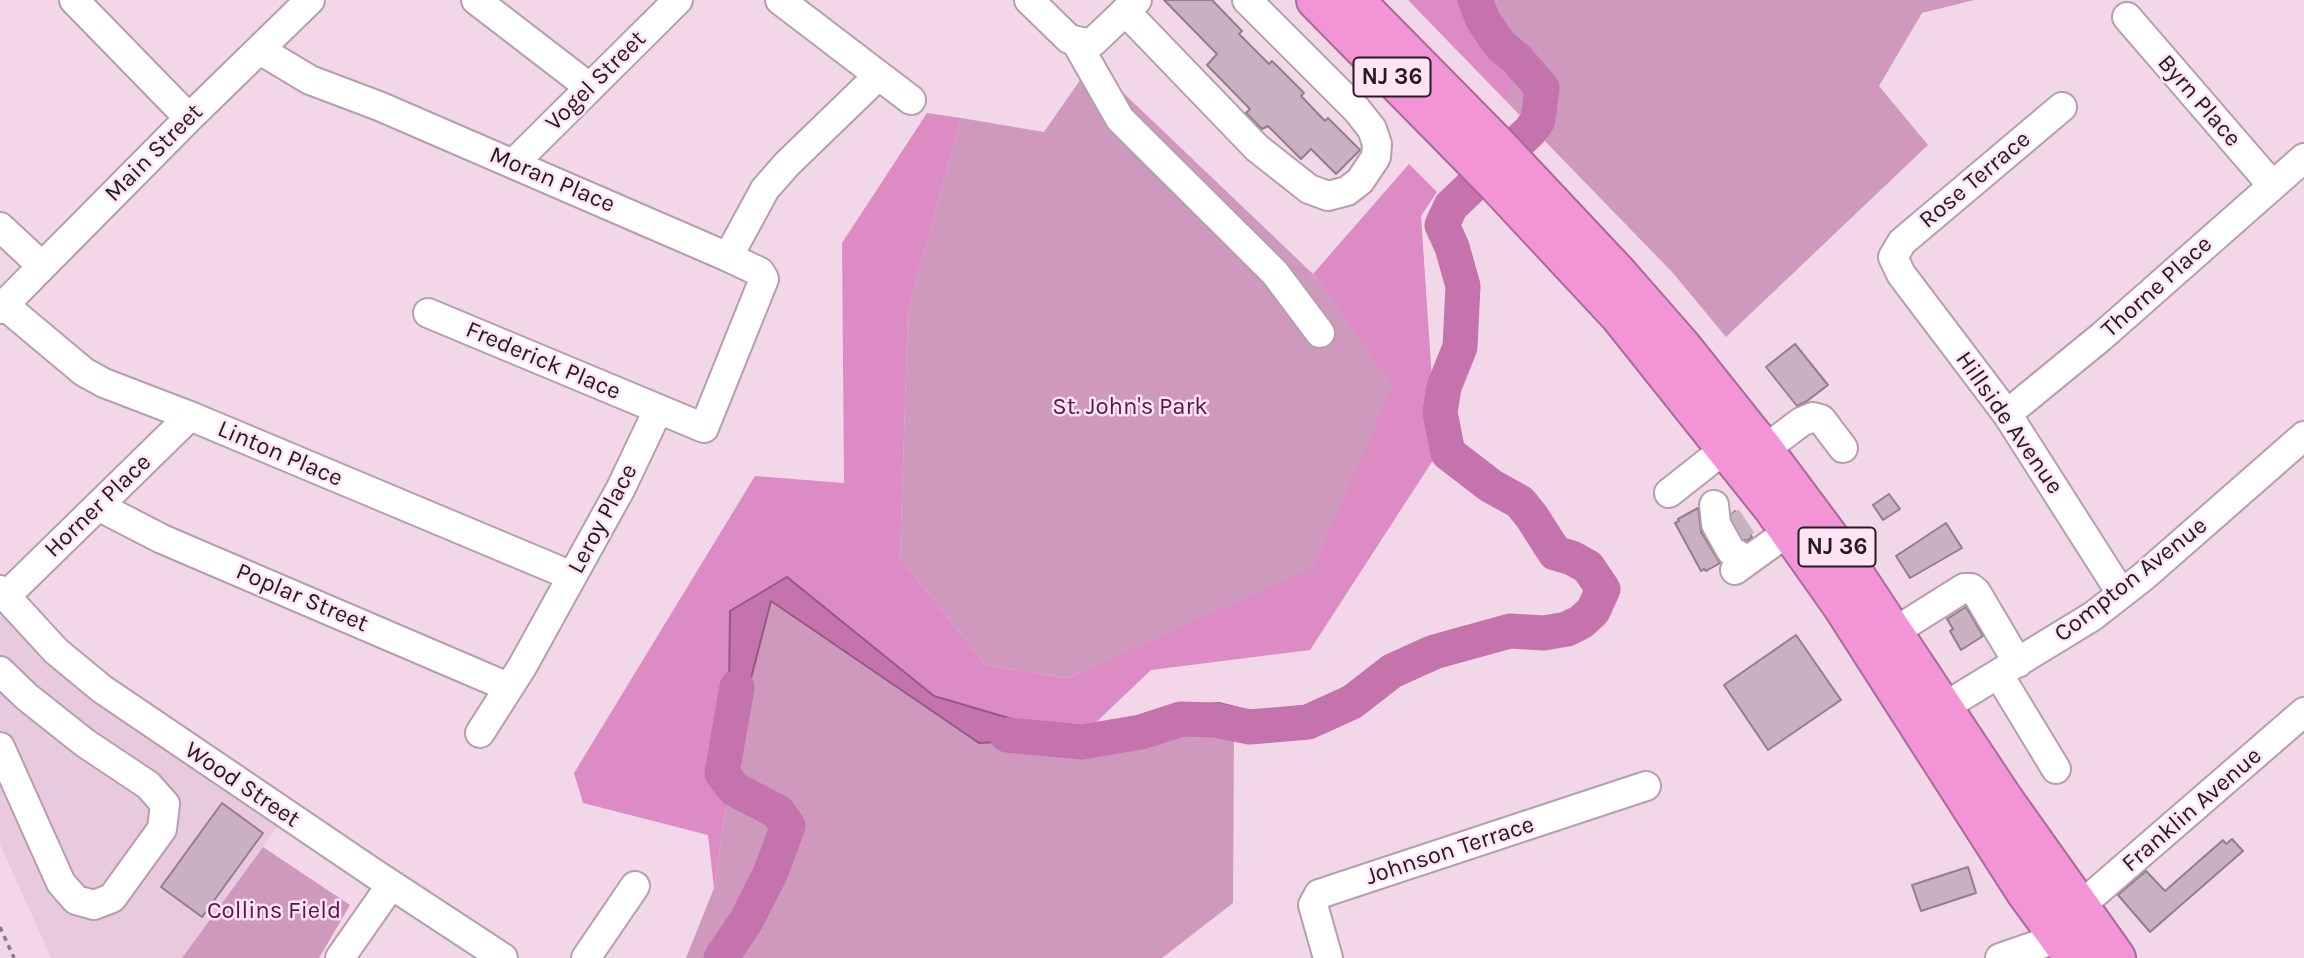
<!DOCTYPE html>
<style>
body{margin:0}
canvas{display:block;background:#f1d7e8}
</style>
<canvas width="2304" height="958"></canvas>
<script>
const ctx = document.querySelector('canvas').getContext('2d');
ctx.lineJoin = 'round';
function paint(path, color) { ctx.fillStyle = color; ctx.fill(path, 'evenodd'); }
const poly = rows => new Path2D(rows.map(r => 'M' + r).join(''));
function strokePath(path, color, width, dash) { ctx.strokeStyle = color; ctx.lineWidth = width; ctx.lineCap = dash ? 'butt' : 'round'; ctx.setLineDash(dash || []); ctx.stroke(path); }
function label(font, color, halo, rows, align = 'center') {
  ctx.font = font + ' Karla,sans-serif'; ctx.lineWidth = 5; ctx.setLineDash([]); ctx.textBaseline = 'middle'; ctx.strokeStyle = halo; ctx.fillStyle = color; for (const [text, x, y, turn = 0] of rows) {
    ctx.save(); ctx.translate(x, y); ctx.rotate((+turn || 0) * Math.PI / 180); ctx.textAlign = isNaN(turn) ? turn : align; if (halo) ctx.strokeText(text, 0, 0); ctx.fillText(text, 0, 0); ctx.restore();
  }
}
paint(poly([
 [0,610,48,662,83,692,278,826,182,958,51,958,0,844]
]), '#e9c9de');
paint(poly([
 [1472,0,1974,0,1922,13,1879,86,1928,145,1726,337,1673,273,1506,101,1513,74],
 [1092,63,1313,274,1394,385,1313,569,1067,678,986,665,900,558,908,311,961,118,1044,132],
 [771,601,980,743,1234,731,1233,903,1162,958,686,958,714,888,728,793,728,767],
 [263,847,350,905,319,958,182,958]
]), '#cf99be');
paint(poly([
 [1408,0,1472,0,1514,74,1506,101],
 [927,113,961,118,908,311,900,558,986,665,1067,678,1313,568,1393,385,1313,274,1409,164,1437,192,1421,216,1437,454,1310,650,1151,670,1090,728,1036,726,933,696,787,577,730,611,728,793,714,888,708,835,583,803,574,773,755,476,844,483,842,243]
]), '#dd8bc5');
const water = poly([
 [787,577,934,696,1036,726,1116,728,1195,705,1219,703,1239,708,1242,723,1234,731,979,743,771,601,728,767,730,611,787,577]
]);
paint(water, '#c473ac');
strokePath(water, '#945982', 2);
strokePath(poly([
 [1007,735,1082,742,1141,732,1181,719,1215,720,1250,727,1308,722,1352,702,1392,671,1434,652,1510,631,1544,633,1567,629,1581,622,1593,611,1603,589,1588,567,1572,558,1555,553,1532,517,1520,502,1491,486,1448,453,1440,412,1444,387,1460,347,1463,286,1452,247,1442,225,1451,206,1530,131,1538,120,1542,88,1516,58,1500,45,1483,20,1475,0],
 [721,958,746,921,770,874,788,826,778,812,734,789,722,773,737,687]
]), '#c473ac', 35);
const building = poly([
 [1164,0,1212,0,1242,31,1239,34,1269,64,1272,61,1304,93,1301,96,1325,121,1328,118,1360,150,1336,174,1311,149,1301,159,1268,126,1262,129,1246,113,1250,109,1207,65,1217,54,1164,0],
 [1795,344,1828,385,1807,401,1797,406,1766,367,1795,344],
 [1889,494,1900,509,1883,520,1873,505,1889,494],
 [1698,508,1701,532,1720,563,1706,571,1704,569,1701,571,1675,523,1679,521,1678,519,1698,508],
 [1735,511,1752,537,1747,541,1743,539,1732,519,1732,514,1735,511],
 [1946,523,1962,548,1910,578,1896,556,1946,523],
 [1966,607,1983,636,1961,650,1950,631,1953,629,1947,619,1966,607],
 [1796,635,1841,700,1768,750,1724,685,1796,635],
 [222,803,263,833,202,917,161,887,222,803],
 [2232,839,2243,851,2150,932,2118,895,2146,871,2165,891,2223,840,2226,844,2232,839],
 [1968,867,1976,893,1921,911,1912,885,1968,867]
]);
paint(building, '#cab1c2');
strokePath(building, '#947d8c', 2);
strokePath(poly([
 [1727,517,1745,544]
]), '#c8b1c0', 28, [28, 14]);
const minor = poly([
 [74,0,189,118],
 [476,0,589,87],
 [780,0,911,100],
 [1029,0,1069,39,1086,43,1093,42,1137,0],
 [1125,11,1257,148,1309,189,1328,196,1347,191,1360,181,1376,157,1377,144,1372,129,1357,110,1247,0],
 [2127,17,2272,185],
 [1076,42,1120,119,1275,273,1320,333],
 [260,50,310,80,379,106,728,257,760,272,764,279,704,428,428,313],
 [2062,107,1902,242,1893,257,1901,274,2007,414,2121,593],
 [514,163,678,0],
 [0,227,42,266],
 [728,257,765,189,787,164,878,76],
 [4,305,84,372,104,383,190,416,572,576],
 [0,309,189,118,310,0],
 [2007,414,2101,337,2304,158],
 [1764,450,1801,422,1813,417,1821,419,1843,448],
 [1669,493,1726,448],
 [1714,505,1716,524,1731,551,1748,560],
 [98,506,162,539,508,687],
 [1735,570,1789,531],
 [0,590,56,651,102,689,372,872,503,958],
 [5,597,190,416],
 [1894,632,1964,588,1971,588,1976,592,2018,663],
 [0,671,27,697,85,743,148,785,165,804,162,829,112,898,94,905,76,900,61,883,0,747],
 [1999,675,2056,769],
 [1944,707,2093,616,2143,577,2304,436],
 [480,733,522,667,621,488,658,410],
 [2079,907,2304,712],
 [340,958,391,885],
 [586,958,635,886],
 [1328,958,1313,905,1319,894,1646,786],
 [2000,958,2058,938]
]);
const highway = poly([
 [1316,0,1496,183,1619,315,1773,508,1843,607,2025,891,2074,958],
 [1354,0,1494,142,1619,275,1682,347,1764,450,1837,548,2004,800,2116,958]
]);
strokePath(minor, '#b69eae', 32);
strokePath(highway, '#aa6a97', 42);
strokePath(poly([
 [0,927,14,958]
]), '#8a7884', 3.5, [5, 5]);
strokePath(minor, '#fff', 28);
strokePath(highway, '#f294d6', 38);
for (const [x, y, w] of [
 [1392,77,77],
 [1837,547,77]
]) { const box = new Path2D(); box.roundRect(x - w / 2, y - 19.5, w, 39, 5); ctx.fillStyle = '#fee4f5'; ctx.fill(box); strokePath(box, '#241b21', 2); }
label('bold 23px', '#241b21', null, [
 ["NJ 36",1392,77],
 ["NJ 36",1837,547]
]);
label('24px', '#241b21', '#fee4f5', [
 ["Vogel Street",596,81,-45],
 ["Byrn Place",2199,101,49],
 ["Main Street",154,153,-45],
 ["Moran Place",552,180,23],
 ["Rose Terrace",1975,180,-40],
 ["Thorne Place",2157,287,-42],
 ["Frederick Place",543,361,23],
 ["Hillside Avenue",2009,423,55],
 ["Linton Place",280,454,23],
 ["Horner Place",98,506,-44],
 ["Leroy Place",603,519,-62],
 ["Compton Avenue",2131,580,-38],
 ["Poplar Street",302,598,23],
 ["Wood Street",242,785,34],
 ["Franklin Avenue",2192,810,-41],
 ["Johnson Terrace",1450,851,-18]
]);
label('24px', '#5c134b', '#fee4f5', [
 ["St. John's Park",1130,407],
 ["Collins Field",274,911]
]);
</script>
